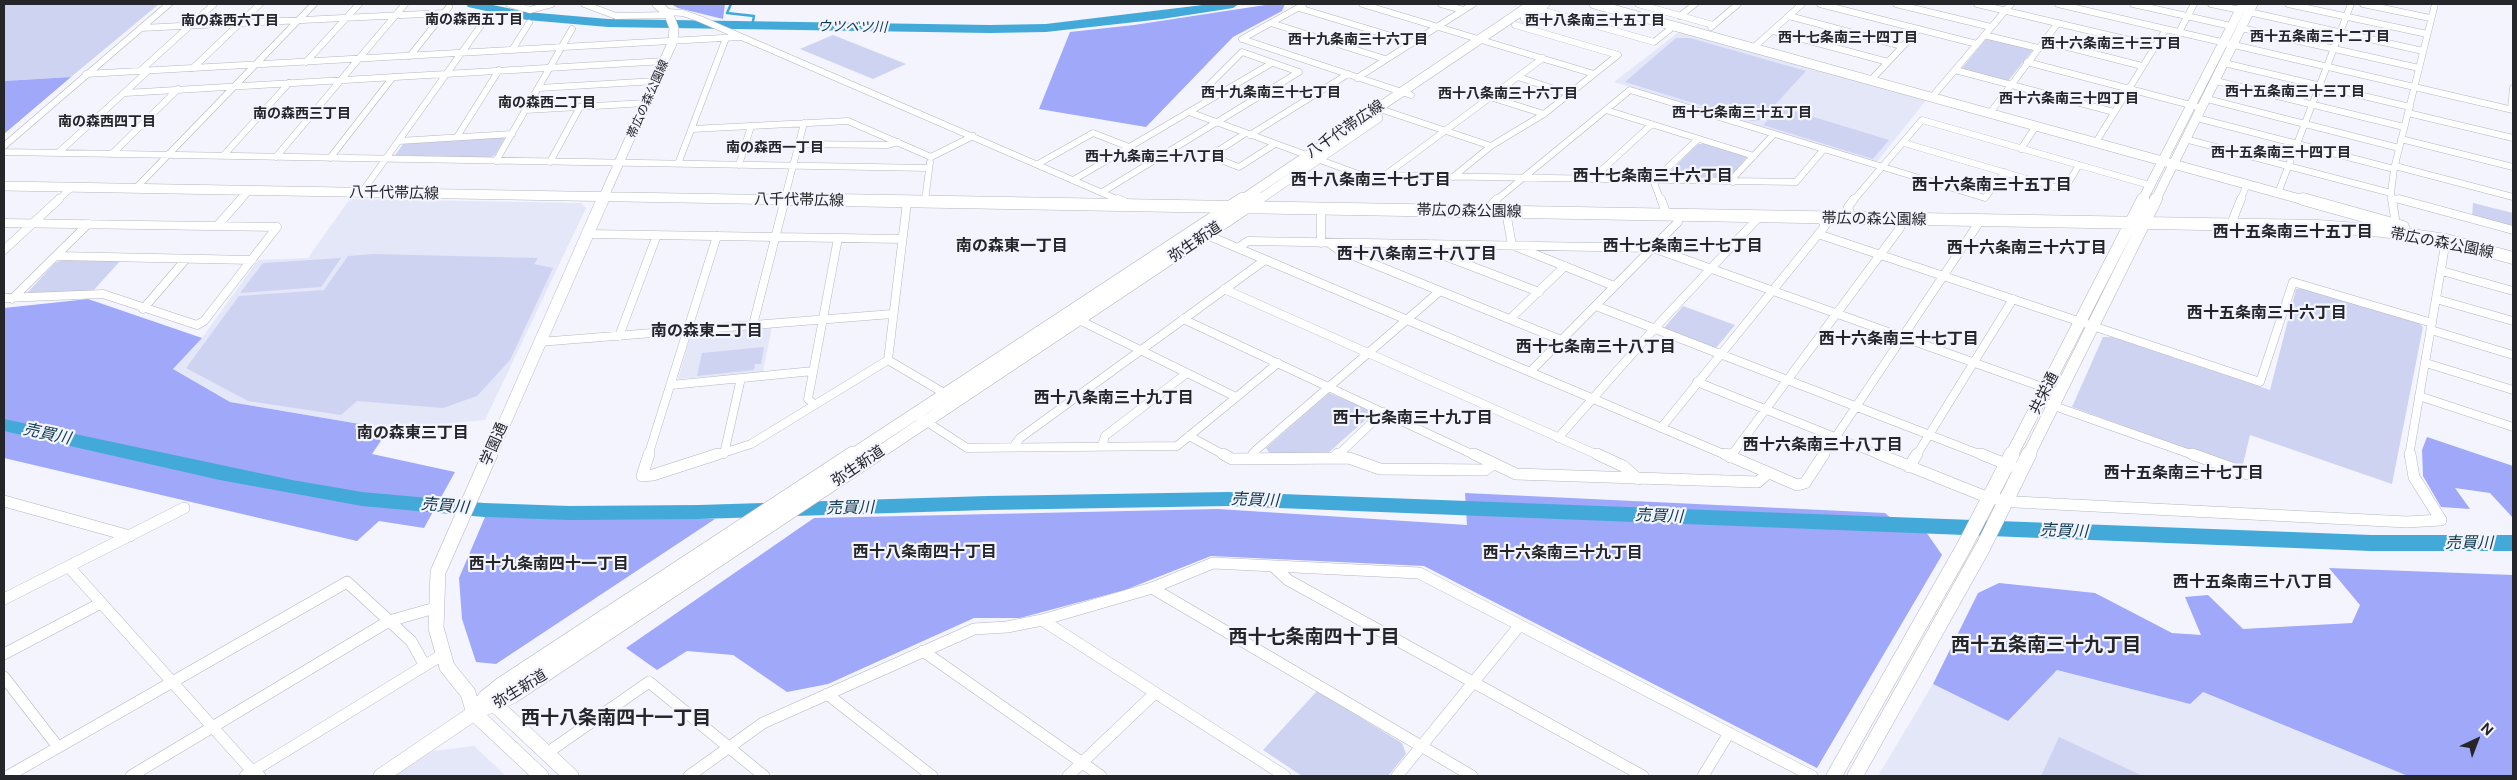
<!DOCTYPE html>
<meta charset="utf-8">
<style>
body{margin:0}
#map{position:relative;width:2517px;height:780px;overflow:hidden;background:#f3f4fe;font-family:"Public Sans",sans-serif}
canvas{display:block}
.frame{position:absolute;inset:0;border:5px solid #252629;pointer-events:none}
.north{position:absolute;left:2452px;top:715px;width:50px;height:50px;-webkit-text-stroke:4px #f3f4fe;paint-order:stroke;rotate:43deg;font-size:14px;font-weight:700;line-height:20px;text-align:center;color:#252629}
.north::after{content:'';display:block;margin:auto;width:18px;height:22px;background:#252629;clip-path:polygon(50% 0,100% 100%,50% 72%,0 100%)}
</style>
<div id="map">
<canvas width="2517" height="780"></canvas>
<div class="frame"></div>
<div class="north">N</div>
</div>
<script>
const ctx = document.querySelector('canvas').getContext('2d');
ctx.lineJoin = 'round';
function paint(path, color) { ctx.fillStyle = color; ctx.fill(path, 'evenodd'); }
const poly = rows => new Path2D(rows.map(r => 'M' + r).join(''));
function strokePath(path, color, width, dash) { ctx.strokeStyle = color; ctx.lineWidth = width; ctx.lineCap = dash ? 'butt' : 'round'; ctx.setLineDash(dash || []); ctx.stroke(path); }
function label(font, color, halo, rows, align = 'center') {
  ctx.font = font + ' "Public Sans","Noto Sans JP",sans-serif'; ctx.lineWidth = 4.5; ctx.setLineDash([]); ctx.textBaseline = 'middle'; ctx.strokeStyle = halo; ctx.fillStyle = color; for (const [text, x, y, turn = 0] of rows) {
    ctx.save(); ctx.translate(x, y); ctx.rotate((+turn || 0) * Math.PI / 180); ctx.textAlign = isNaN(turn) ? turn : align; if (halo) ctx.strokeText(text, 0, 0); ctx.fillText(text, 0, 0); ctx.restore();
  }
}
paint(poly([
 [1680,31,1927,99,1877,162,1614,82],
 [353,199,581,203,586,208,485,420,389,429,230,402,173,369,202,338,258,260,308,258,349,200],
 [772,327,763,372,678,379,691,334],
 [2057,670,2190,704,2202,692,2408,776,1878,776,1933,684,2008,721],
 [474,746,506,776,395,776,433,751]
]), '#e4e7f8');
paint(poly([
 [4,4,159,4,71,77,4,81],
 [833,35,906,64,873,79,800,49],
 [1676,38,1690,38,1806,71,1761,120,1752,121,1625,82],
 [1987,38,2033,50,2008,81,1966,72,1962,68],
 [1781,107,1889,140,1873,159,1763,125],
 [501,137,505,138,495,155,488,159,395,155,404,143],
 [1698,144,1705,144,1747,157,1728,179,1671,178,1666,175],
 [2473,203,2513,213,2513,228,2472,217],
 [373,254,538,258,534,264,553,268,510,360,477,396,443,408,357,401,341,415,248,401,186,368,239,296,324,290,348,256],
 [341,258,321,287,240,293,263,263],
 [65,259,121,260,93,291,27,293,55,263],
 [2305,288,2418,322,2423,327,2392,484,2250,435,2243,464,2234,466,2072,407,2103,337,2112,337,2270,390,2296,289],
 [1683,306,1735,325,1716,348,1664,328],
 [764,347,761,364,755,364,754,370,697,376,702,353],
 [1329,393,1368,409,1371,415,1328,453,1271,455,1266,448],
 [1317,691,1402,743,1406,754,1388,776,1302,776,1263,750],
 [2059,737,2143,776,2041,776]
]), '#cfd3f2');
paint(poly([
 [671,4,725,4,723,19,678,8],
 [1272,4,1285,4,1282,11,1233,37,1146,127,1039,109,1070,32,1134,25],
 [71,77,4,134,4,81],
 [88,299,202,338,173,369,230,402,389,429,372,454,455,472,424,528,379,521,357,541,4,458,4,308],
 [2427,437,2513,466,2513,518,2490,493,2455,488,2470,509,2441,507,2423,476,2422,450],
 [1465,493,1885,513,1906,531,1926,532,1942,555,1817,768,1424,566,1211,556,1125,590,1020,618,974,618,828,684,787,692,733,655,687,651,657,670,626,648,814,518,1218,509,1467,525],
 [485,517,715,519,496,664,476,662,462,619,459,578],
 [2329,568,2513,575,2513,776,2408,776,2203,692,2190,704,2057,670,2008,721,1933,684,1978,593,1999,583,2095,593,2172,633,2201,635,2185,597,2208,595,2243,629,2352,623,2360,605]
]), '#9fa8f9');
strokePath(poly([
 [731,4,727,13,754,16,752,26]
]), '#43a9d9', 2.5);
paint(poly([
 [466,4,488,4,527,12,608,19,990,25,1046,24,1211,4,1239,4,1233,8,1162,19,1046,32,990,33,608,27,527,20,468,7,466,4],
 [4,419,292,480,362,492,484,503,569,506,699,505,987,496,1228,492,2371,535,2513,535,2513,551,2371,551,1228,506,987,510,699,519,569,520,484,517,362,506,220,480,4,431,4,419]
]), '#43a9d9');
const streetFar2 = poly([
 [509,4,530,10,552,4],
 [584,4,616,16,669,15],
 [1362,4,1594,74],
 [1441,4,1463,10],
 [1638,4,1713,25],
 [1820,4,1977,44],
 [1896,4,1991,27],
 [1977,4,2154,46],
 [2058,4,2513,110],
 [2133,4,2231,26],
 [2211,4,2240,10],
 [2288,4,2427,34],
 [2363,4,2430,18],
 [1299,8,1411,42],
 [1538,9,1654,42,1674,26],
 [667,12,683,13,700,19,1121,201],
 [2249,12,2423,51],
 [1680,16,1695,4],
 [1789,16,1902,46],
 [1271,23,1385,59],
 [1711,27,1738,4],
 [141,28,444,13],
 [2241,28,2419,68],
 [1773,31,1888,62],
 [2179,32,2194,4],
 [1984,35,2038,48],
 [1242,39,1411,95],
 [1242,39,1303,5],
 [2044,41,2142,66],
 [1753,48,1802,4],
 [512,50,529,23],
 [410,56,449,7],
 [306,62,359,4],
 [2027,62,2202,108],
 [2224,63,2410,107],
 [193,68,260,4],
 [1955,70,2114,112],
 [140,71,214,4],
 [86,74,740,37],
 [1518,77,1570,94],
 [1357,78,1473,4],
 [1871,80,1919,29],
 [2216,81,2404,127],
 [539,88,656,81],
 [125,93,665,61],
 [1220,93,1206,88,1242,52,1299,72],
 [1490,97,1544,114],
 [1932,97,2011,4],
 [2207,99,2399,148],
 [1377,108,1491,146],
 [2511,109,2513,88],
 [526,110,646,103],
 [1606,110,1754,156],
 [1189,112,1361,175,1796,182,1824,149],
 [1990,113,2058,23],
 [2408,113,2513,138],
 [2197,118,2394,169],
 [692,129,848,121,931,157],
 [1246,133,1210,156,1239,167,1275,144],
 [1250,135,1348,74],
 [457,137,499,70],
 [2185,139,2391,193,2394,169,2435,4],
 [2401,139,2513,167],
 [399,141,512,134],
 [2096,142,2166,29],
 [1904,143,2054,187,2067,185,2079,165],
 [799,144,887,145,898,142],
 [4,146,169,4],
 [2021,149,2036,126],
 [4,152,929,168],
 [58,153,148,71],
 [112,154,178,89],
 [223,156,289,83],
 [276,157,405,4],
 [931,157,973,136],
 [330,158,393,77],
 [496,161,572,29],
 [550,162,580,107],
 [678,164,726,38],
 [1038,164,1093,133,1129,147],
 [739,165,751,126],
 [2395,166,2513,197],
 [1384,176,1543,58],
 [1453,177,1491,146,1544,114,1618,55,1515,25],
 [1075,179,1272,63],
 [1592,179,1651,125],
 [1653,180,1661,201],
 [1659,180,1658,177,1698,139],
 [1733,182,1733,178,1774,134],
 [136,188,314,4],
 [1104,191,1299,72],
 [362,192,487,17],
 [2278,193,2351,4],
 [2391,194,2392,201],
 [2394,198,2404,201],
 [57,201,72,187],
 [240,201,250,190],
 [784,201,804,123],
 [925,201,930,162],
 [1495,201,1630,90,1985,198,2004,172],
 [1853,201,1922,120,2149,185],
 [2240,201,2247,184]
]);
const streetFar1 = poly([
 [1118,199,1129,204],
 [1661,199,1667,215],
 [2392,199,2396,225],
 [2399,199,2513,230],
 [907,202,888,360,949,396],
 [925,202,925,199],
 [1321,208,1321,243],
 [1485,212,1497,199],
 [1506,212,1512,245,1614,286],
 [1852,218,1848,207,1854,199],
 [4,223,277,227],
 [2236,224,2233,219,2241,199],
 [217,226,241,199],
 [588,234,902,239],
 [1818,234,2260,382,2293,282,2432,323],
 [1207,235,1728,456],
 [1329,243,1339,250,1561,340],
 [1425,244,1429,250,1539,292],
 [1238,248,1248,241,1653,248,2059,393],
 [4,250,59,199],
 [57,256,252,260],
 [2442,271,2513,291],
 [1224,289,1600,456],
 [4,298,103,294,197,325,204,321,277,227],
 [12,299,88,224],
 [2436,299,2513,321],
 [1596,306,1984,456],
 [143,309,186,259],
 [1075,318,1236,397],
 [1183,319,1476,456],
 [1510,319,1565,266],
 [753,325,785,199],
 [2431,330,2513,355],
 [619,336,657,235],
 [539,342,892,314],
 [2426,363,2513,390],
 [1530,372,1678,222,1677,215],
 [1697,382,1882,456],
 [671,385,813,371],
 [2419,396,2513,427],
 [2040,401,2196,456],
 [815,405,808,399,838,238],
 [921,418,967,448,1177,446,1278,363],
 [1661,428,1825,226,1821,218],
 [1189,436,1226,456],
 [1558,438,1654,329,1759,217],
 [1102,446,1105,436,1187,373],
 [1013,447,1020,438,1265,260],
 [724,454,741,378],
 [648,456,717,236],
 [714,456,751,444,888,360],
 [1254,456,1256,450,1440,291],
 [1337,456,1383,412],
 [1731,456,1900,228,1895,219],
 [1823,456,1980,221],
 [1916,456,2013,299],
 [2409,456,2446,240]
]);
const street = poly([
 [649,454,642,476,653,475,718,454],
 [1223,454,1232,459,1349,458,1380,469,1485,470,1493,464],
 [1474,454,1516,474,1758,482,1768,473],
 [1597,454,1623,466,1638,479],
 [1725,454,1797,485,1805,483,1824,454],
 [1879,454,1989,498,2016,502,2407,522,2441,520,2414,477,2410,454],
 [1981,454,2011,466],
 [2192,454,2248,474],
 [1730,457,1732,454],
 [1334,458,1338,454],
 [1252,459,1254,454],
 [1909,467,1917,454],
 [4,501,130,536],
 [1273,566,1288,580,1643,776],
 [69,567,253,772,260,776],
 [1152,588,1472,776],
 [4,599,184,508],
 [1042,620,1285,776],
 [923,651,1101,776],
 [4,654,101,603],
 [4,677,58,747],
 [827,694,932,776],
 [547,753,649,682,764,776],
 [8,776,347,582,411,641,424,664],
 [131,776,389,621,435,608],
 [245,776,442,655],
 [689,776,763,723,974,629,1007,627,1042,620,1152,588,1213,563,1419,573,1812,776],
 [1068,776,1155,693],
 [1397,776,1520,625],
 [1703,776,1729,733]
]);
const secondaryFar2 = poly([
 [1594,4,2307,201],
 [1525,18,1545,4],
 [4,186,850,201],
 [602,201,673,41,674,28,669,15,657,4],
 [1240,201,1532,4],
 [1257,201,1378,118],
 [2142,201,2243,4],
 [2155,201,2253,4]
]);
const secondaryFar1 = poly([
 [778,199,2318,226,2383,231,2446,240,2513,258],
 [2303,199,2403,227],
 [490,456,603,199],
 [851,456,1242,199],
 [874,456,1259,199],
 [2011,456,2143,199],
 [2028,456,2156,199]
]);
const secondary = poly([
 [490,454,438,572,436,628,447,667,468,693,474,713,541,776],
 [491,701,571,776],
 [475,712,512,696,876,454],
 [381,776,474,713,486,697,501,685,853,454],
 [1834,776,1965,545,2012,454],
 [1855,776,1983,547,2029,454]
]);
strokePath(streetFar2, '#b5b7bf', 7);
strokePath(streetFar1, '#b5b7bf', 9);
strokePath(street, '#b5b7bf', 12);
strokePath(secondaryFar2, '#b5b7bf', 10);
strokePath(secondaryFar1, '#b5b7bf', 13);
strokePath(secondary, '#b5b7bf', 16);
strokePath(streetFar2, '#fff', 6);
strokePath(streetFar1, '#fff', 8);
strokePath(street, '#fff', 11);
strokePath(secondaryFar2, '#fff', 9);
strokePath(secondaryFar1, '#fff', 12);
strokePath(secondary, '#fff', 15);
label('12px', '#252629', '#f3f4fe', [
 ["帯広の森公園線",648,99,-66]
]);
label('bold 14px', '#252629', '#f3f4fe', [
 ["南の森西五丁目",474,20],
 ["南の森西六丁目",230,21],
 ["西十八条南三十五丁目",1595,21],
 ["西十五条南三十二丁目",2320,37],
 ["西十七条南三十四丁目",1848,38],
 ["西十九条南三十六丁目",1358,40],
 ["西十六条南三十三丁目",2111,44],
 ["西十五条南三十三丁目",2295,92],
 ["西十九条南三十七丁目",1271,93],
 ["西十八条南三十六丁目",1508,94],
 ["西十六条南三十四丁目",2069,99],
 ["南の森西二丁目",547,103],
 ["西十七条南三十五丁目",1742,113],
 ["南の森西三丁目",302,114],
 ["南の森西四丁目",107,122],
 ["南の森西一丁目",775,148],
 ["西十五条南三十四丁目",2281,153],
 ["西十九条南三十八丁目",1155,157]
]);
label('italic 14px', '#0b384c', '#f3f4fe', [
 ["ウツベツ川",852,27,1]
]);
label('15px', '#252629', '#f3f4fe', [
 ["八千代帯広線",1345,129,-34],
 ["八千代帯広線",394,193,1],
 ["八千代帯広線",799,200,1],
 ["帯広の森公園線",1469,211,1],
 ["帯広の森公園線",1874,219,1],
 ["弥生新道",1195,242,-34],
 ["帯広の森公園線",2442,243,11],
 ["共栄通",2044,393,-63],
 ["学園通",494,444,-66],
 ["弥生新道",858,466,-34],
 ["弥生新道",520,689,-31]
]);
label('bold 16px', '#252629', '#f3f4fe', [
 ["西十七条南三十六丁目",1653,176],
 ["西十八条南三十七丁目",1371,180],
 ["西十六条南三十五丁目",1992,185],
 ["西十五条南三十五丁目",2293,232],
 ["南の森東一丁目",1012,246],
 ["西十七条南三十七丁目",1683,246],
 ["西十六条南三十六丁目",2027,248],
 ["西十八条南三十八丁目",1417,254],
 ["西十五条南三十六丁目",2267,313],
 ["南の森東二丁目",707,331],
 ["西十六条南三十七丁目",1899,339],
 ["西十七条南三十八丁目",1596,347],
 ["西十八条南三十九丁目",1114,398],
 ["西十七条南三十九丁目",1413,418],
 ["南の森東三丁目",413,433],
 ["西十六条南三十八丁目",1823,445],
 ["西十五条南三十七丁目",2184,473],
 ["西十八条南四十丁目",925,552],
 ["西十六条南三十九丁目",1563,553],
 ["西十九条南四十一丁目",549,564],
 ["西十五条南三十八丁目",2253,582]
]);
label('italic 16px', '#0b384c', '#f3f4fe', [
 ["売買川",47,434,12],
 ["売買川",1255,500,2],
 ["売買川",445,506,5],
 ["売買川",850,508,-1],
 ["売買川",1659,516,2],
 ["売買川",2064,531,2],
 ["売買川",2469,543]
]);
label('bold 19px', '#252629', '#f3f4fe', [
 ["西十七条南四十丁目",1314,637],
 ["西十五条南三十九丁目",2046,645],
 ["西十八条南四十一丁目",616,718]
]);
</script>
